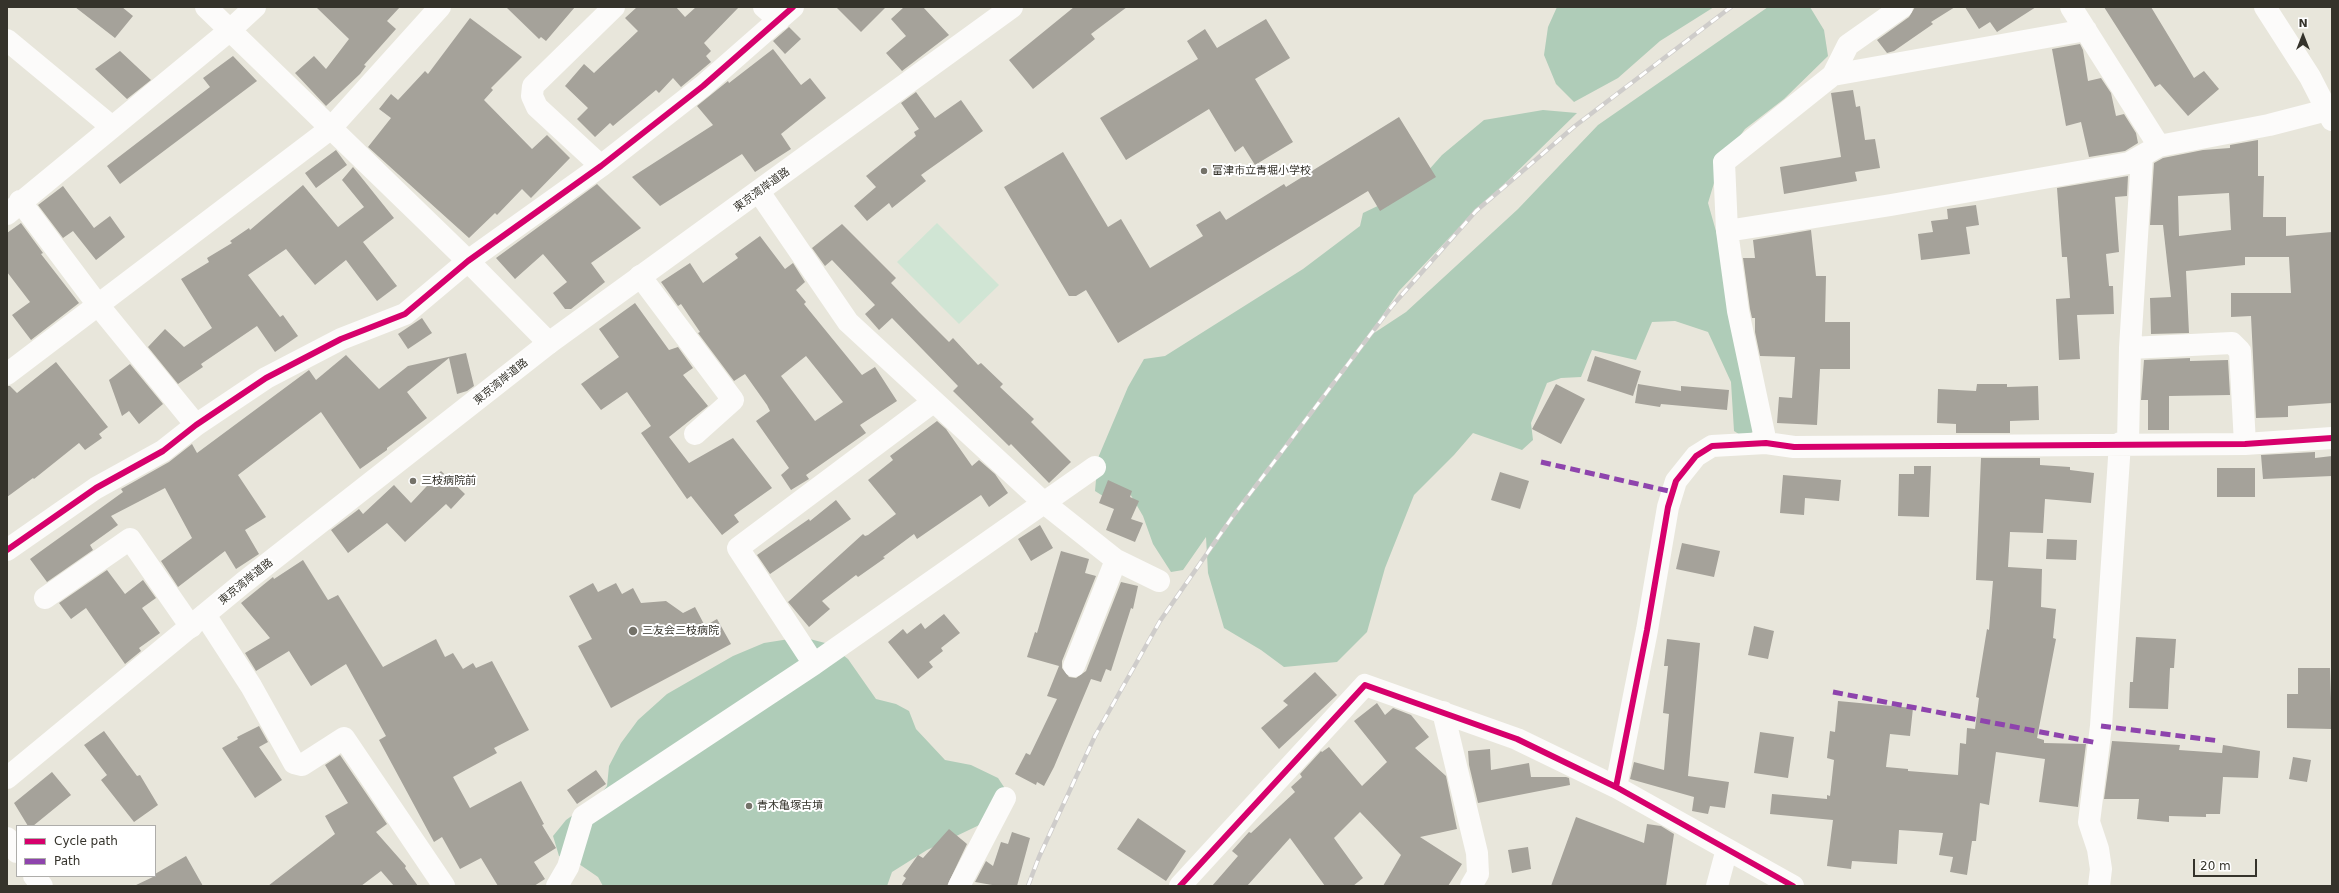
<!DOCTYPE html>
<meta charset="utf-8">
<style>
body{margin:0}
#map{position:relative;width:2339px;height:893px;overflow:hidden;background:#e8e6db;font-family:"DejaVu Sans",sans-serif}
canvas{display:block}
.frame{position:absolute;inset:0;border:8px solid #35332b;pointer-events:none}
.legend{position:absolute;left:16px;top:825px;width:140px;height:52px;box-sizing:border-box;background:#fff;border:1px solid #aeadaa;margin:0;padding:5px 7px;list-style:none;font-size:12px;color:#35332b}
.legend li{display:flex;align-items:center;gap:8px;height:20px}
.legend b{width:20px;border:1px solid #aeadaa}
.north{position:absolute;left:2283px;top:16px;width:40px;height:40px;-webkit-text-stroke:3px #fff;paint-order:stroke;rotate:0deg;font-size:11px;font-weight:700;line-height:16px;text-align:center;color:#35332b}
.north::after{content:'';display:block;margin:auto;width:14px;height:18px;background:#35332b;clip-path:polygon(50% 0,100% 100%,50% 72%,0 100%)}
.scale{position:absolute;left:2193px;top:859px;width:64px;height:18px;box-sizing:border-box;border:2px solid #35332b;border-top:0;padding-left:5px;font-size:12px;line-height:14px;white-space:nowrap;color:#35332b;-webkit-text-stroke:3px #fff;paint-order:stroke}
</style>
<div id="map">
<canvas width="2339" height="893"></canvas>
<div class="frame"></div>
<ul class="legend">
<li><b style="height:5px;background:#d6006c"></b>Cycle path</li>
<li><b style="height:5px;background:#8e44ad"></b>Path</li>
</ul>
<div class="north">N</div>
<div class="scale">20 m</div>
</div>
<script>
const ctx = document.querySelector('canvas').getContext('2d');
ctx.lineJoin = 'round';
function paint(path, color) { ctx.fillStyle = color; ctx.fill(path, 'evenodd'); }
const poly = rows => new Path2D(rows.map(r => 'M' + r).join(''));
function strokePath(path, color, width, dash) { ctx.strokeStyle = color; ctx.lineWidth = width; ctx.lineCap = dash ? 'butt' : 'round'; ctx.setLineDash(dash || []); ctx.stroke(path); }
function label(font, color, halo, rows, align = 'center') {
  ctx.font = font + ' "DejaVu Sans","Noto Sans JP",sans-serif'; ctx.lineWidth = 4; ctx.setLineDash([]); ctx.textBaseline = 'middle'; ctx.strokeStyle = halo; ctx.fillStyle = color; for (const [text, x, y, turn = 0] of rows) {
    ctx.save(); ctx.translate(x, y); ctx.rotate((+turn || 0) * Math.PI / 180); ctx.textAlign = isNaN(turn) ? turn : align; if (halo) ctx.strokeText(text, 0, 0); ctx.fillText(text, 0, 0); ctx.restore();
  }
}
paint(poly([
 [937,223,999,285,959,324,897,262]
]), '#d0e5d4');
paint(poly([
 [1557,7,1714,7,1660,41,1618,78,1574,102,1556,84,1544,55,1548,27],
 [1768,7,1810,7,1824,30,1828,56,1784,99,1745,129,1720,163,1708,203,1727,270,1760,426,1745,438,1734,431,1731,382,1708,332,1675,321,1652,322,1636,360,1592,350,1581,377,1561,378,1547,383,1531,423,1533,440,1522,450,1473,433,1454,455,1414,495,1385,568,1367,632,1337,662,1284,667,1261,650,1224,628,1208,573,1206,537,1183,570,1171,572,1153,544,1143,516,1129,492,1106,498,1095,491,1098,458,1128,387,1144,359,1165,356,1303,269,1360,226,1363,213,1411,190,1442,155,1484,120,1543,110,1577,113,1450,237,1399,291,1368,337,1406,312,1518,209,1598,125],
 [802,637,829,644,848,659,876,699,896,704,909,711,916,729,945,760,971,765,998,778,1010,796,994,818,927,850,892,872,887,886,603,886,598,877,579,864,559,856,553,836,566,820,598,797,607,786,609,766,621,743,638,720,667,694,733,656,764,643]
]), '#afccb8');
paint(poly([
 [75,7,122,7,133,16,115,38],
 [316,7,400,7,387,21,396,29,364,65,366,66,360,74,326,106,295,73,314,56,326,69,349,39],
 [506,7,575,7,546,41,541,37,539,39],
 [637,7,676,7,685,17,696,7,739,7,704,43,711,51,706,56,711,62,681,87,673,78,659,93,656,90,613,126,610,123,595,137,577,119,588,108,565,86,584,64,594,73,638,31,625,18],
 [836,7,886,7,861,32],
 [904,7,923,7,949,35,902,71,886,53,906,36,891,19],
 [1074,7,1127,7,1091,34,1095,39,1033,89,1009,60],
 [1915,7,1955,7,1931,22,1933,24,1894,51,1887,53,1877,40,1909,17],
 [1965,7,2036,7,1997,32,1990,22,1979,29],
 [2104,7,2151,7,2194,78,2204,71,2219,89,2188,116,2160,84,2155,87],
 [470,18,522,57,491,88,493,90,484,100,532,149,547,135,570,158,531,198,522,189,497,215,495,213,469,238,368,147,391,118,379,109,391,94,398,100,425,71,428,74],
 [1266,19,1290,58,1255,79,1293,142,1255,165,1243,146,1235,152,1209,109,1126,160,1100,118,1198,59,1187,41,1205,29,1217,48],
 [789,27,801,39,785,54,773,41],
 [2080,44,2083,50,2088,81,2101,78,2111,93,2116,116,2124,114,2136,133,2138,143,2125,151,2089,157,2081,122,2066,126,2052,49],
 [773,49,801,85,810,78,826,98,781,134,791,149,755,172,742,154,660,206,632,177,713,125,697,106,728,81,729,83],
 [120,51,151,80,127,99,95,69],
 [233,56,257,81,120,184,107,166,210,87,203,78],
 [1853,90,1856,107,1860,106,1865,140,1875,139,1880,168,1855,172,1857,181,1784,194,1780,167,1841,157,1831,93],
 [916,92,935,118,961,100,983,131,921,175,926,181,892,208,889,203,867,221,854,206,876,187,866,176,916,136,914,132,919,129,901,103],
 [1399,117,1436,177,1380,211,1368,191,1118,343,1086,290,1076,296,1069,296,1004,187,1063,152,1108,227,1121,219,1150,268,1203,236,1196,225,1220,211,1226,220,1284,184,1286,187],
 [2258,140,2258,176,2264,176,2263,217,2286,217,2286,236,2332,232,2332,403,2288,406,2288,417,2256,418,2251,316,2231,317,2231,293,2291,293,2289,257,2245,257,2245,265,2186,271,2189,333,2151,334,2150,298,2171,297,2163,225,2150,225,2154,163,2163,158,2203,150,2230,148,2230,145],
 [2229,193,2231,230,2179,236,2178,196],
 [336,150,347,165,316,188,305,173],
 [353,167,394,218,363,242,397,286,377,301,346,260,315,285,286,249,248,275,280,317,283,315,298,336,275,352,257,326,201,364,203,367,178,384,148,347,165,329,184,347,212,328,181,279,209,262,207,258,232,243,230,241,249,228,250,230,303,185,338,227,364,207,342,180],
 [2128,176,2127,196,2115,197,2119,252,2106,254,2109,286,2113,286,2114,314,2077,315,2080,359,2059,360,2056,299,2070,298,2067,257,2062,257,2057,188],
 [597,184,641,228,591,263,605,282,571,309,565,309,553,293,567,282,543,254,515,279,496,258],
 [63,186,94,228,110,216,125,237,96,260,73,231,63,238,38,205],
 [1976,205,1979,225,1966,227,1970,254,1921,260,1918,234,1933,232,1931,221,1948,219,1947,209],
 [21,223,43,253,41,254,79,303,31,340,12,315,30,302,7,272,7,233],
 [842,224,896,278,891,283,919,312,949,342,953,338,978,365,981,363,1003,384,1000,387,1034,419,1031,422,1071,462,1049,483,1011,444,1009,446,953,391,958,386,892,318,879,330,865,314,875,305,832,260,825,266,812,248],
 [1811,230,1816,276,1826,276,1825,322,1850,322,1850,369,1820,369,1817,425,1777,423,1779,397,1792,398,1795,357,1760,356,1755,332,1755,318,1752,318,1750,309,1743,258,1755,258,1753,240],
 [760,236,785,269,793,263,805,282,796,290,806,302,804,304,862,375,875,367,897,401,860,425,866,433,806,475,809,479,791,490,781,475,789,468,756,421,770,411,767,405,745,374,734,381,698,333,700,332,681,304,678,306,661,282,690,263,703,283,738,258,735,254],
 [806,356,843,402,815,421,781,376],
 [635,303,669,350,678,347,693,368,683,375,708,406,669,437,689,463,733,438,772,488,734,515,739,522,722,535,691,496,687,499,641,433,651,426,627,392,601,410,581,384,619,357,599,329],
 [422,318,432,333,408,349,398,334],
 [466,353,474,386,467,391,457,394,449,358,407,392,427,418,387,448,387,450,360,469,321,412,238,475,266,517,245,530,259,554,236,569,225,551,178,587,161,561,192,538,165,488,111,516,118,525,90,545,93,550,47,582,30,559,123,492,121,489,169,462,192,444,197,453,309,370,316,380,346,355,379,389,408,366],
 [1595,356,1641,371,1633,396,1587,381],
 [2190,358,2190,361,2228,360,2230,395,2169,396,2169,430,2148,430,2148,400,2141,400,2144,360],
 [56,362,108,427,99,434,102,438,85,450,79,443,34,479,33,478,7,497,7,386,10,386,17,393],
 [130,364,163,404,139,424,129,411,122,416,109,380],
 [1556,384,1585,399,1561,444,1532,429],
 [1638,384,1681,391,1681,386,1729,390,1727,410,1661,404,1660,407,1635,403],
 [1977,384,2007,384,2007,387,2038,386,2039,420,2010,421,2010,433,1956,433,1956,424,1937,423,1938,389,1976,391],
 [937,421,946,429,972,466,979,460,995,474,1008,493,989,507,981,495,917,539,914,534,883,557,885,558,858,577,856,575,822,601,830,609,809,627,788,602,863,534,865,536,868,535,896,514,868,480,893,460,890,456],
 [2315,452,2315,458,2332,456,2332,476,2263,479,2261,455],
 [1981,458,2040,458,2040,465,2070,467,2070,470,2094,473,2091,503,2045,499,2043,533,2010,532,2008,567,2042,569,2041,607,2056,609,2053,638,2056,639,2037,738,2044,740,2044,743,2086,744,2078,807,2039,802,2045,759,1996,752,1989,805,1980,803,1976,841,1972,841,1967,875,1950,872,1953,857,1939,855,1943,833,1899,830,1897,864,1852,861,1851,869,1827,866,1833,820,1770,814,1772,794,1827,799,1827,795,1830,796,1834,760,1827,758,1830,731,1835,732,1838,701,1913,708,1910,736,1890,734,1886,767,1908,769,1908,771,1958,775,1960,743,1966,744,1967,728,1975,729,1979,698,1976,697,1987,629,1989,630,1993,581,1976,580],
 [1914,466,1931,466,1929,517,1898,516,1899,474,1914,474],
 [2217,468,2255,468,2255,497,2217,497],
 [441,471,465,494,451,509,446,504,405,542,387,523,348,553,331,530,359,509,363,514,394,485,411,503],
 [1500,472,1529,481,1520,509,1491,500],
 [1783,475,1841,480,1839,501,1805,498,1804,515,1780,513],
 [1108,480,1132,491,1130,497,1139,501,1131,519,1143,523,1135,542,1106,530,1114,509,1099,503],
 [836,500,851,519,770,574,757,555,809,519,810,521],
 [1040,525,1053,548,1031,561,1018,539],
 [2047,539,2077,540,2076,560,2046,559],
 [1682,543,1720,551,1714,577,1676,569],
 [1061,551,1089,559,1085,573,1096,576,1062,661,1062,668,1069,677,1076,678,1086,671,1121,582,1138,586,1133,609,1131,608,1111,671,1106,669,1101,682,1091,679,1054,767,1044,786,1037,782,1036,785,1015,774,1026,753,1030,755,1057,699,1047,696,1059,666,1027,657,1035,632,1037,633],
 [303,560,328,600,338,595,383,667,436,639,445,657,453,653,463,669,473,663,476,668,492,661,529,730,494,748,497,753,453,777,470,808,521,781,544,824,542,825,556,848,534,862,545,879,534,886,498,886,481,858,460,869,442,837,434,842,379,740,386,736,346,664,311,686,289,651,256,671,245,653,270,638,241,603,273,577,274,579],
 [107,570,125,594,143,580,156,598,142,608,160,633,139,648,141,651,125,664,86,608,71,619,59,603],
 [593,583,598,592,616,583,622,594,633,588,641,603,666,601,683,613,695,607,705,626,717,619,731,644,611,708,578,646,592,639,569,596],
 [944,614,960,633,941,648,943,651,929,662,933,667,918,679,888,642,903,629,907,634,921,623,925,629],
 [1754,626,1774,631,1768,659,1748,655],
 [2136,637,2176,639,2174,668,2170,668,2168,709,2129,708,2130,682,2133,682],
 [1667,639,1700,643,1688,776,1729,782,1725,808,1710,806,1708,814,1692,811,1694,797,1630,779,1634,762,1664,770,1669,714,1663,713,1668,666,1664,666],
 [2298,668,2330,668,2332,729,2287,728,2287,694,2298,694],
 [1315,672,1337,695,1279,749,1261,728,1288,705,1283,701],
 [1377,703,1385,715,1393,708,1411,715,1429,737,1415,748,1446,776,1457,829,1420,837,1462,864,1448,886,1383,886,1401,855,1360,812,1334,838,1363,878,1353,886,1325,886,1290,838,1247,886,1212,886,1238,856,1232,851,1249,832,1251,833,1295,792,1291,787,1302,777,1300,774,1321,751,1322,752,1329,747,1362,786,1387,762,1354,721],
 [259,726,268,742,259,747,282,780,255,798,222,748,238,739,237,737],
 [104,731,137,776,140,775,158,805,134,822,101,780,107,775,84,745],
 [1760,732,1794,737,1788,778,1754,773],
 [2112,741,2180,745,2179,750,2222,753,2223,745,2260,751,2258,778,2223,777,2220,814,2206,814,2206,817,2169,816,2169,822,2137,819,2139,799,2104,799],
 [1490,749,1491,770,1529,763,1531,777,1566,777,1569,778,1570,785,1478,803,1469,765,1468,751],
 [340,755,387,824,376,832,406,866,405,868,418,886,394,886,381,871,361,886,268,886,335,834,325,816,348,803,325,765],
 [2293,757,2311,760,2307,782,2289,779],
 [596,770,606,784,577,804,567,790],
 [52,772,71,795,33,826,28,826,14,803],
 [1576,817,1644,843,1647,824,1661,826,1674,834,1666,886,1551,886],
 [1138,818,1186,851,1166,881,1117,849],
 [949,829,967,844,947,886,901,886,906,878,903,876,918,855,923,858],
 [1012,832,1030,838,1017,886,998,886,975,882,986,861,993,866,1001,842,1008,844],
 [1528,847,1531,869,1512,873,1508,850],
 [186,856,203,886,134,886,155,876,155,874]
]), '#a5a29a');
strokePath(poly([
 [206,7,468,261,549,343],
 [764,7,779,20],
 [2071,7,2159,146],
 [7,40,112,127],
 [1833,75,1848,45,1902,7],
 [601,166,537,107,532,96,533,86,614,7],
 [759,192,848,322,1043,502,1116,560,1159,581],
 [20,201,98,305,196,425],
 [7,214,229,31,255,7],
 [1727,231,1891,205,2129,163,2159,146,2269,125,2327,110,2332,111],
 [640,276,733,400,695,434],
 [2130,348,2232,343,2240,351,2245,444],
 [7,374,330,129,440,7],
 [1766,443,1738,311,1727,231,1724,162,1833,75,2086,30],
 [2128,443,2130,348,2142,156],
 [7,550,96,488,163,451,196,425,266,378,341,339,405,314,468,261,601,166,703,86,793,7],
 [45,598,130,539,191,627],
 [205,615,251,686,294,763,302,765,344,738,444,886],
 [814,664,738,548,933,402],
 [1074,666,1116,560],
 [1443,712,1477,853,1478,874,1471,886],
 [1616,787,1647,630,1668,507,1676,481,1696,456,1712,446,1766,443,1794,447,2245,444,2332,438],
 [7,838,17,852],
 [34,876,42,886],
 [557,886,568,867,583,817,814,664,1095,467],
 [959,886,1005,798],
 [1180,886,1365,685,1517,739,1616,787,1793,886],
 [1717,886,1727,849],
 [2099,886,2101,869,2098,849,2089,822,2101,726,2120,443]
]), '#fcfbfa', 22);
strokePath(poly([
 [2265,7,2310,77,2332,120]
]), '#fcfbfa', 22);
strokePath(poly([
 [7,778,243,583,549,343,1012,7]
]), '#fcfbfa', 22);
const rail = poly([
 [1028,886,1039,857,1095,736,1160,621,1233,516,1392,306,1476,211,1575,126,1731,7]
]);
strokePath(rail, '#ceccca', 4.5);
strokePath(rail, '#fff', 3, [9]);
strokePath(poly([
 [1541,462,1673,492],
 [1833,692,2098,743],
 [2101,726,2220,741]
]), '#8e44ad', 5, [10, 5]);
strokePath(poly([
 [7,550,96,488,163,451,196,425,266,378,341,339,405,314,468,261,601,166,703,86,793,7],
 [1616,787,1647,630,1668,507,1676,481,1696,456,1712,446,1766,443,1794,447,2245,444,2332,438],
 [1180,886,1365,685,1517,739,1616,787,1793,886]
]), '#d6006c', 6);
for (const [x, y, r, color] of [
 [1204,171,4,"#747269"],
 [413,481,4,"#747269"],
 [633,631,5,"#747269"],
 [749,806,4,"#747269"]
]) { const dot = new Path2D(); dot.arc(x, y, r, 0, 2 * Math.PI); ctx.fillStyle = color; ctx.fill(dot); strokePath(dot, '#fff', 1.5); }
label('11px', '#35332b', '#fff', [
 ["富津市立青堀小学校",1212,171],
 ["三枝病院前",421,481],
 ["三友会三枝病院",642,631],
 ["青木亀塚古墳",757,806]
], 'left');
label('11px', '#35332b', '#fff', [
 ["東京湾岸道路",762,190,-36],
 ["東京湾岸道路",501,382,-39],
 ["東京湾岸道路",246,582,-39]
]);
</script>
